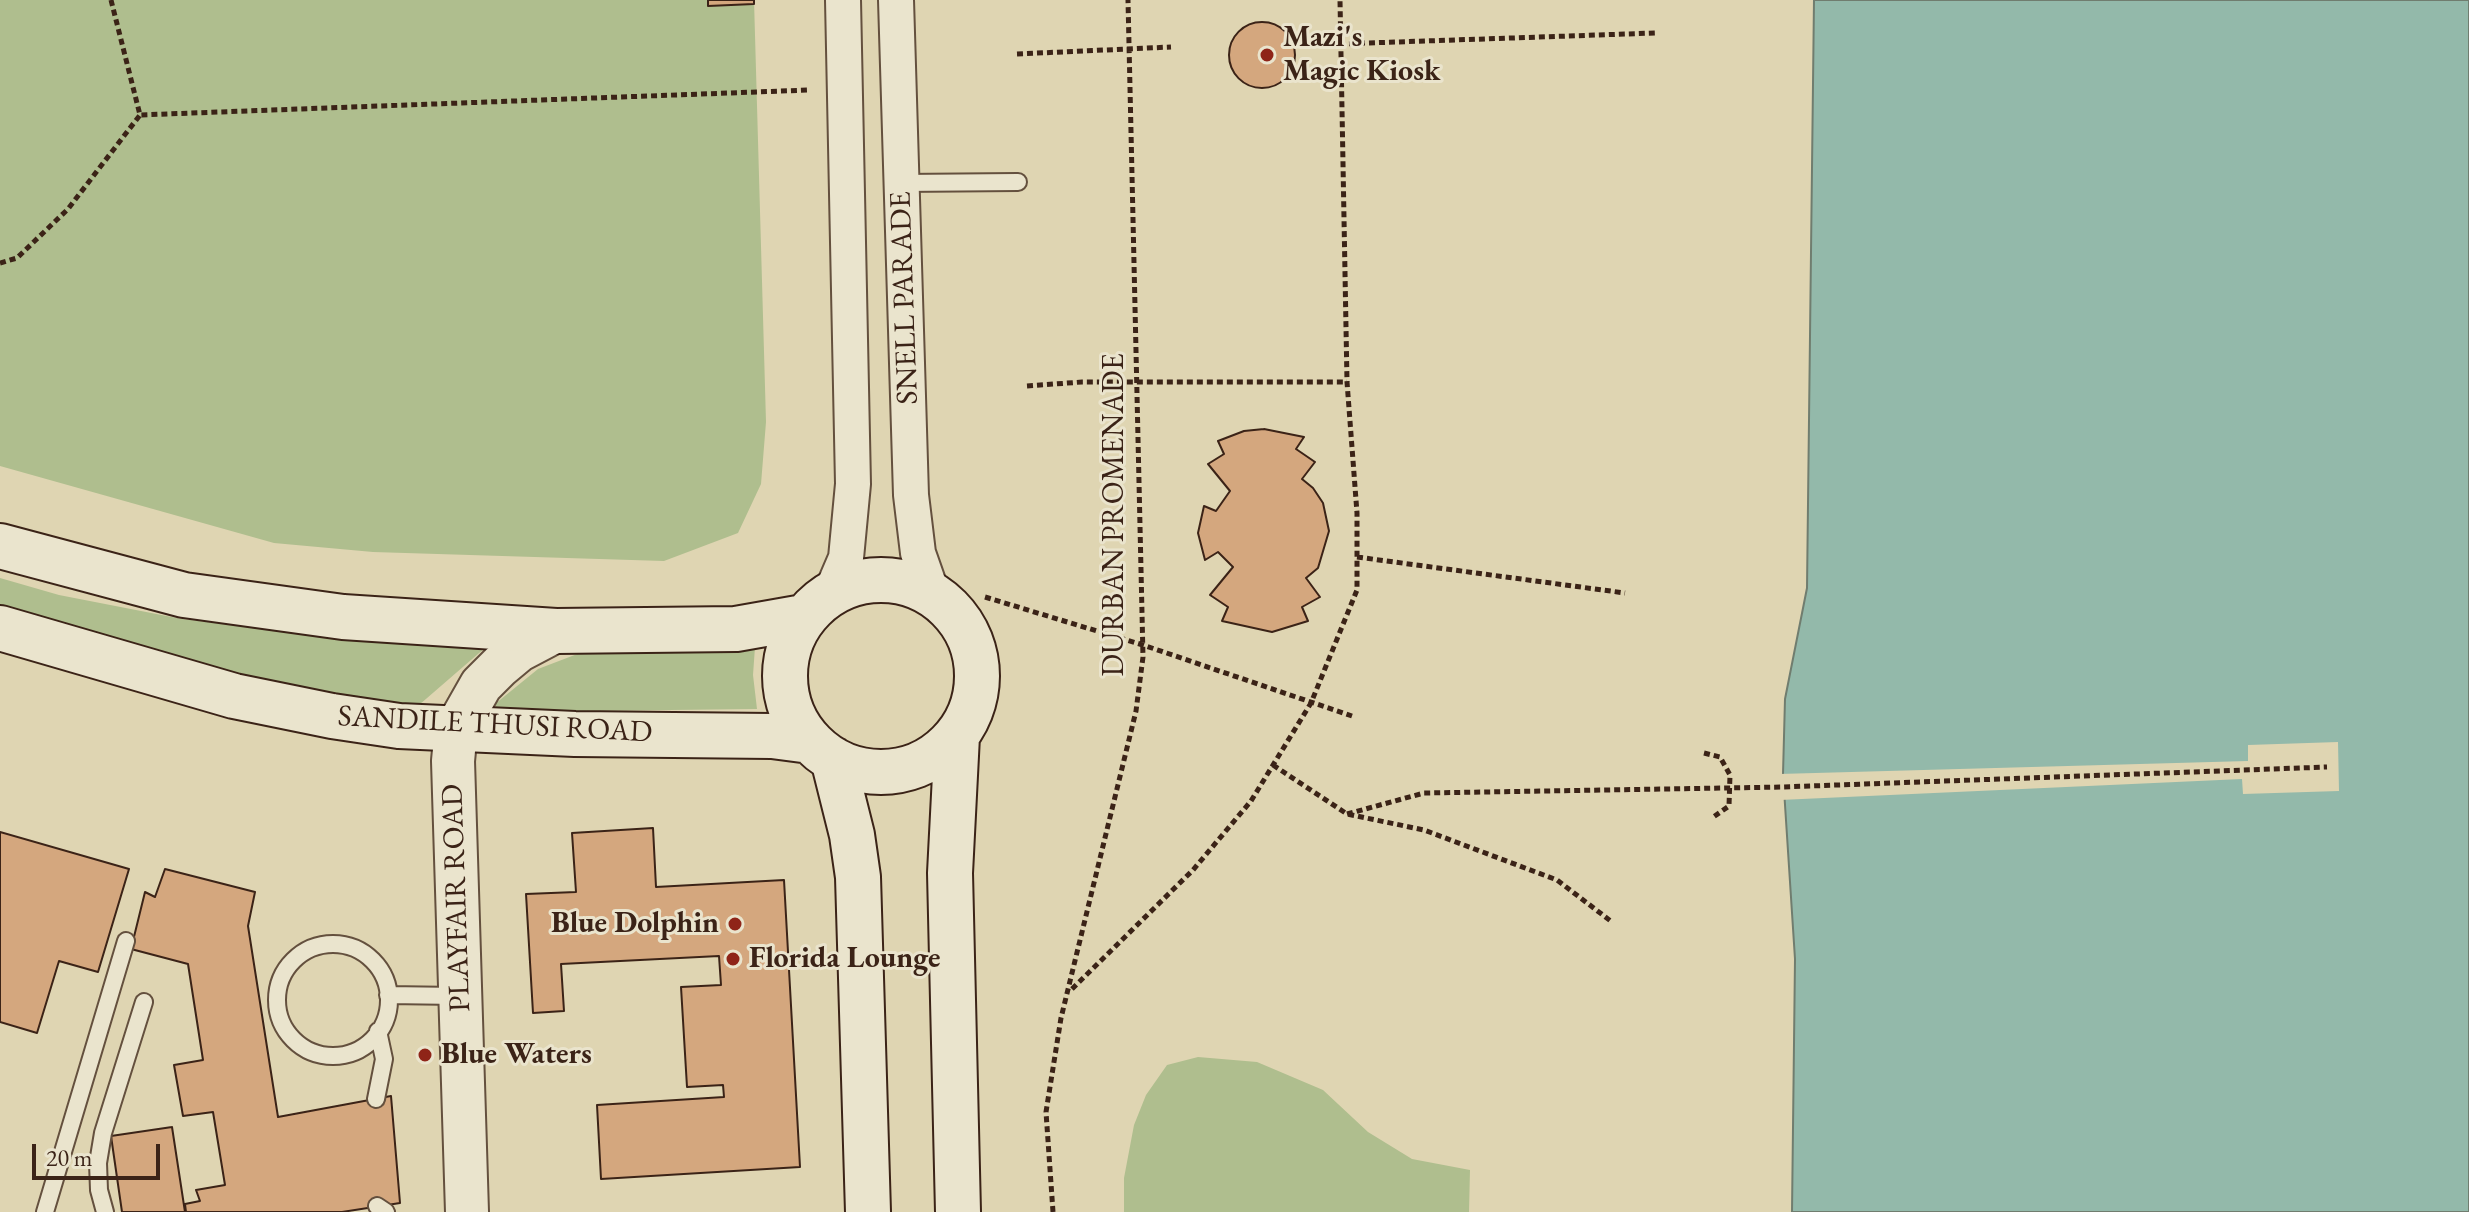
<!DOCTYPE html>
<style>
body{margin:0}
#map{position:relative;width:2469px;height:1212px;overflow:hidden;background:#dfd5b2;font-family:"EB Garamond",serif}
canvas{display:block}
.scale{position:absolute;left:32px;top:1144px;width:128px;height:36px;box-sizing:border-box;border:4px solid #3b2317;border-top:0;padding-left:10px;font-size:24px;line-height:28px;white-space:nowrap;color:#3b2317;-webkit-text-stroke:6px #eae4cd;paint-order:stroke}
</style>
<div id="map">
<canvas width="2469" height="1212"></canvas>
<div class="scale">20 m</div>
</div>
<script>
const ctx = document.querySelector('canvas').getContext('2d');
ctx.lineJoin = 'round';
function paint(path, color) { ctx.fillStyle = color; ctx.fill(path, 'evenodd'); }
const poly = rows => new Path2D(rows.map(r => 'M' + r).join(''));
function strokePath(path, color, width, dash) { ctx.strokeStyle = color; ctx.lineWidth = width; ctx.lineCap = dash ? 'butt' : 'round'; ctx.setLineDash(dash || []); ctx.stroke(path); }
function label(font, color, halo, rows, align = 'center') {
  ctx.font = font + ' "EB Garamond",serif'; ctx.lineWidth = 6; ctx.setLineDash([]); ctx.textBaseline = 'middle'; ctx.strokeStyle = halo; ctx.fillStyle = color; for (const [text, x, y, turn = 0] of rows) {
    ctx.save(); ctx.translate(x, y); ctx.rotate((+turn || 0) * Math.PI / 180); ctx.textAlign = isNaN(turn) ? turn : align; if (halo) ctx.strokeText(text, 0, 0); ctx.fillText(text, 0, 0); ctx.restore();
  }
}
paint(poly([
 [0,0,754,0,766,422,761,484,738,533,664,561,373,552,274,543,0,466],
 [0,578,59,595,182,619,375,642,486,647,419,705,315,694,0,613],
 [755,647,753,675,757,709,497,712,495,704,538,669,593,648],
 [1198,1057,1257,1062,1323,1090,1368,1132,1412,1159,1470,1170,1469,1212,1124,1212,1124,1178,1134,1125,1146,1095,1167,1065]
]), '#afbe8e');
const water = poly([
 [1814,0,2469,0,2469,1212,1792,1212,1795,959,1783,774,1785,699,1807,588,1814,0]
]);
paint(water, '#93b9aa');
strokePath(water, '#707d6f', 2);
paint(poly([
 [2338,742,2339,791,2243,794,2242,779,1780,800,1779,774,2248,761,2248,745]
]), '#dfd5b2');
const building = poly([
 [708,0,754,0,754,4,708,6,708,0],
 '1229 55a33 33 0 1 1 66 0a33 33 0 1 1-66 0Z',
 [1264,429,1304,437,1296,449,1315,462,1302,479,1313,488,1323,503,1329,531,1318,568,1306,578,1320,597,1302,607,1308,621,1272,632,1222,621,1228,607,1210,595,1233,567,1218,552,1205,560,1198,533,1204,506,1216,511,1230,491,1208,464,1224,454,1218,441,1244,431,1264,429],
 [653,828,656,887,784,880,800,1167,601,1179,597,1105,724,1097,723,1085,687,1087,681,987,721,985,719,956,561,964,564,1011,533,1013,526,894,576,892,572,833,653,828],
 [0,832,129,869,98,972,59,961,37,1033,0,1022,0,832],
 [165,869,255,892,248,926,278,1117,391,1096,400,1203,342,1212,186,1212,185,1204,200,1201,196,1190,225,1185,213,1112,183,1116,174,1065,203,1060,188,964,131,949,145,892,155,897,165,869],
 [172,1127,185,1212,122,1212,111,1136,172,1127]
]);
paint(building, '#d4a77e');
strokePath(building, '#3b2317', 2);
const service = poly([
 [901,183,1018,182],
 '277 1000a56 56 0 1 1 112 0a56 56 0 1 1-112 0Z',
 [388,995,458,996],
 [376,1099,384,1059,378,1031],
 [377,1206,386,1212],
 [45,1212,126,941],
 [105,1212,99,1190,98,1163,103,1133,144,1002]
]);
const minor = poly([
 [896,0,911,495,918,553,932,593],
 [831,593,846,558,853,484,843,0]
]);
const tertiary = poly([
 [467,1212,453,761,456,729,481,685,500,666,518,651,556,631]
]);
const secondary = poly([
 [0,546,184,595,343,617,556,631,736,629,804,617],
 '785 676a96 96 0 1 1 192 0a96 96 0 1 1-192 0Z',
 [0,628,234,696,332,716,399,726,575,734,772,736,810,741],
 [957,736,950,873,958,1212],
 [833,759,852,835,858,877,868,1212]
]);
strokePath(service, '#64503e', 20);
strokePath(minor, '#64503e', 38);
strokePath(tertiary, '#64503e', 46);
strokePath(secondary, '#3b2317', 48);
strokePath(poly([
 [111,0,140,115,808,90],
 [1339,44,1655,33],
 [1017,54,1171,47],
 [0,263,17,258,68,209,140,115],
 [1027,386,1082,382,1347,382],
 [1357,557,1625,593],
 [985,597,1143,645,1352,716],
 [1704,753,1720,757,1730,775,1729,806,1712,818],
 [1273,765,1347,814,1424,830,1557,880,1612,922],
 [1347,814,1424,793,1783,787,2327,767],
 [1072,989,1193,870,1251,801,1311,703,1357,590,1357,513,1347,382,1340,0],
 [1053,1212,1046,1112,1061,1018,1136,711,1143,657,1128,0]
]), '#3b2317', 5, [6, 4]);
strokePath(service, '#eae4cd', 16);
strokePath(minor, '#eae4cd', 34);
strokePath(tertiary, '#eae4cd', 42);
strokePath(secondary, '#eae4cd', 44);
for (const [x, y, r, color] of [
 [1267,55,8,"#8f2418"],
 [735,924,8,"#8f2418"],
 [733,959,8,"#8f2418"],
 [425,1055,8,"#8f2418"]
]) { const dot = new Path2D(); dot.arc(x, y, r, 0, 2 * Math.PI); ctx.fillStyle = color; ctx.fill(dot); strokePath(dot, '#eae4cd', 3); }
label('bold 30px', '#3b2317', '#eae4cd', [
 ["Mazi's",1283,38],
 ["Magic Kiosk",1283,72],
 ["Blue Dolphin",719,924,"right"],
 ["Florida Lounge",749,959],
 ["Blue Waters",441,1055]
], 'left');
label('30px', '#3b2317', '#eae4cd', [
 ["SNELL PARADE",905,298,-92],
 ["DURBAN PROMENADE",1115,515,-90],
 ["SANDILE THUSI ROAD",495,725,3],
 ["PLAYFAIR ROAD",457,898,-92]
]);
</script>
